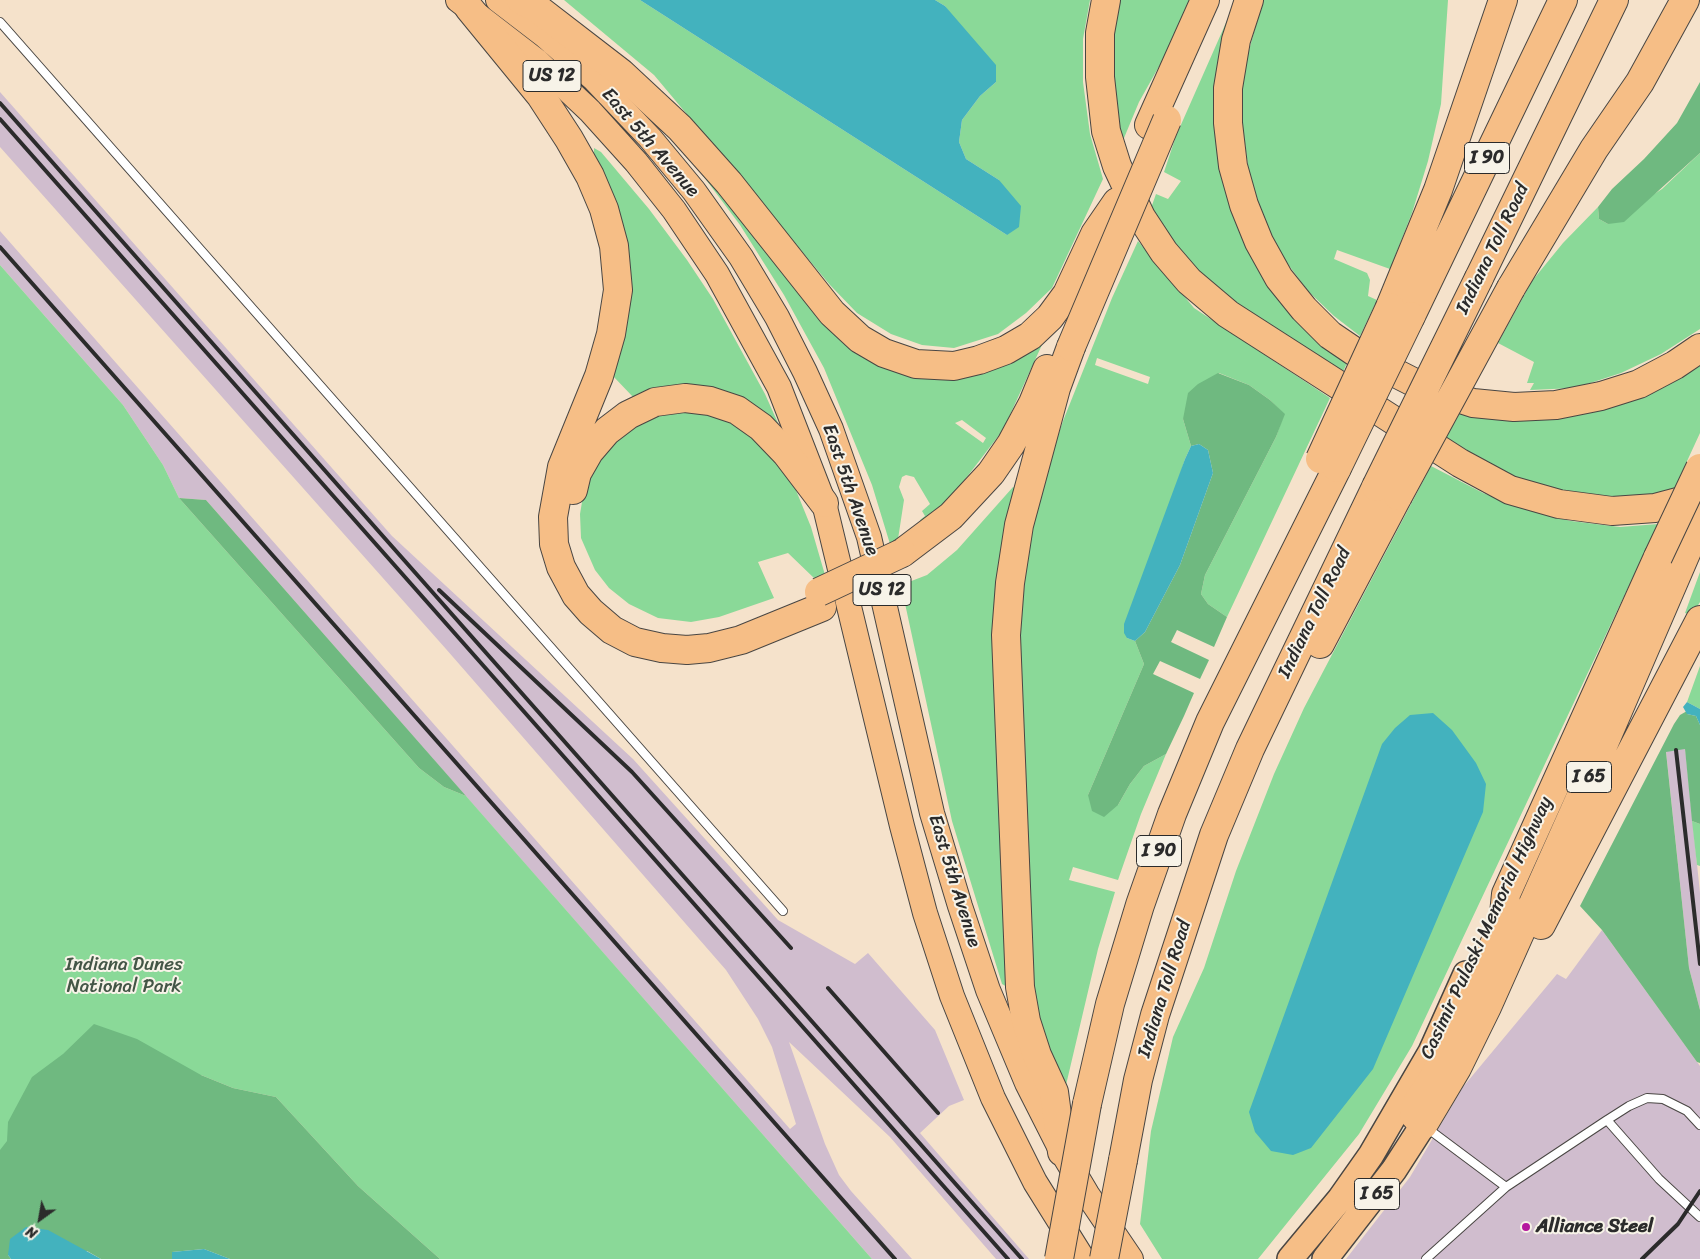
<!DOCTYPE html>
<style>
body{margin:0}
#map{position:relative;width:1700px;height:1259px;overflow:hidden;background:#f5e2cb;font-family:Sriracha,sans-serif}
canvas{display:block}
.north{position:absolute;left:15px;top:1194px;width:50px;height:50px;-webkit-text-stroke:4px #f7f3e8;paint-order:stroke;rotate:212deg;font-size:14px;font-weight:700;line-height:20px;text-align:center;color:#2b2b2b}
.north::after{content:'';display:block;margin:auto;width:18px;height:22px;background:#2b2b2b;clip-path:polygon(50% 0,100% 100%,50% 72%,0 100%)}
</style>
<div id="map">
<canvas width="1700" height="1259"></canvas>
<div class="north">N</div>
</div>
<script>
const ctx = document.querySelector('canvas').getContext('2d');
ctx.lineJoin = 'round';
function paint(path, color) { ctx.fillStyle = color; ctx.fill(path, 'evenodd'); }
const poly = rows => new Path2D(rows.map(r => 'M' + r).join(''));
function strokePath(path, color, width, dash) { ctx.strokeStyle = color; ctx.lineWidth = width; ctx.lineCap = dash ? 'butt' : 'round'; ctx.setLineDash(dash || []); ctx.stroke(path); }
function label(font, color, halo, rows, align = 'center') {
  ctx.font = font + ' Sriracha,sans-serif'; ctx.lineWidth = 4; ctx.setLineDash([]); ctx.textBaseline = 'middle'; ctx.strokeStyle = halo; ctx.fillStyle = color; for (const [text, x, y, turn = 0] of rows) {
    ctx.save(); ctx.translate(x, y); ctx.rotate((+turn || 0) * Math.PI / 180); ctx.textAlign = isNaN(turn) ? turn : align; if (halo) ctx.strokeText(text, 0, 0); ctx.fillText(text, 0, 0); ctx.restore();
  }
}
paint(poly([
 [0,92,392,536,633,759,778,920,855,964,868,953,935,1030,964,1100,949,1106,920,1133,1029,1259,996,1259,890,1137,789,1042,825,1144,839,1175,851,1191,912,1259,872,1259,206,500,179,498,163,465,123,405,0,265,0,231,790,1129,796,1124,772,1047,758,1019,726,970,446,649,0,147],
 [1685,748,1700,893,1700,1010,1689,968,1666,751],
 [1602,930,1700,1066,1700,1259,1346,1259,1410,1177,1463,1087,1557,974,1566,979]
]), '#d0bdce');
paint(poly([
 [564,0,640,0,1007,235,999,180,966,159,959,142,962,120,980,96,996,82,945,6,935,0,1090,0,1083,39,1083,82,1090,134,1103,179,1052,288,1026,313,998,334,954,348,922,345,891,334,857,313,830,285,654,75],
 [1115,0,1190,0,1171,45,1139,102,1119,150,1106,71],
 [1236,0,1223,149,1335,354,1347,363,1341,376,1196,275,1150,211,1156,194,1168,199,1181,181,1164,172,1176,136],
 [1263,0,1448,0,1441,104,1428,161,1412,213,1390,269,1337,250,1334,259,1367,273,1370,280,1368,296,1377,300,1360,336,1334,316,1308,291,1284,259,1264,220,1249,173,1242,122,1241,79],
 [594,148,601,152,649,209,687,260,713,299,765,394,782,432,634,398,612,375,603,173,594,155],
 [686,153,821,310,911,368,1046,336,1003,430,953,495,922,523,920,520,925,516,922,511,930,504,914,477,906,475,902,477,899,487,904,500,898,539,890,544,872,485,824,368,784,295,740,225],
 [962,420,986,438,983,443,955,423],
 [1700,153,1700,329,1661,354,1621,373,1575,388,1530,390,1534,383,1527,383,1534,362,1498,343,1532,281,1563,243,1598,207,1599,219,1608,224,1662,189],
 [1138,241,1194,308,1330,398,1227,617,1208,604,1201,594,1205,575,1276,437,1284,414,1270,400,1249,385,1219,373,1183,419,1191,446,1185,459,1127,638,1135,641,1144,664,1088,795,1118,805,1130,784,1144,766,1166,754,1141,814,1118,880,1073,867,1069,880,1115,892,1098,949,1066,1085,1050,1054,1040,1025,1034,985,1023,749,1020,631,1026,570,1038,495,1063,421,1112,298],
 [1097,358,1150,377,1148,384,1095,365],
 [0,265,123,405,163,465,179,498,419,768,444,787,466,796,872,1259,440,1259,358,1186,276,1097,233,1088,201,1075,0,1188],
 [1700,358,1700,433,1670,498,1587,498,1517,482,1444,441,1461,411,1484,414],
 [677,409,701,412,731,419,755,433,791,478,811,527,825,575,815,579,788,553,758,562,774,598,719,617,691,622,658,618,629,604,609,588,595,570,581,538,580,514,584,490,593,465,629,429,651,416],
 [1431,466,1483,493,1527,510,1571,521,1620,527,1658,524,1412,1046,1359,1134,1258,1259,1162,1259,1140,1224,1151,1131,1173,1037,1204,968,1236,871,1274,774,1304,708],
 [1013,487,1018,490,1009,988,1002,984,952,821,901,585,927,575,957,550],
 [1700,572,1700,602,1692,615,1685,613],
 [1700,666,1700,709,1687,702],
 [1692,821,1700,824,1700,866,1697,865]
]), '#8ad998');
paint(poly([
 [1700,82,1700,153,1624,222,1608,224,1599,219,1598,207,1612,189,1644,159,1677,123],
 [1218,373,1249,385,1270,400,1285,414,1276,437,1205,575,1201,594,1208,604,1227,617,1214,647,1177,630,1171,642,1209,660,1200,679,1160,661,1153,674,1194,693,1184,716,1166,754,1144,766,1130,784,1118,805,1104,817,1092,811,1088,795,1144,664,1135,641,1145,632,1180,565,1213,473,1208,450,1199,444,1191,446,1183,419,1188,393,1198,384],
 [179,498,206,500,466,796,444,787,419,768],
 [1687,711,1687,714,1696,716,1700,725,1700,824,1692,821,1685,749,1666,752,1689,968,1700,1010,1700,1063,1697,1062,1602,930,1580,906,1674,724,1680,715],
 [94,1024,137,1039,201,1075,233,1088,276,1097,358,1186,440,1259,230,1259,204,1249,172,1252,172,1259,101,1259,87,1251,8,1255,11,1259,0,1259,0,1150,7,1141,8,1122,32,1077,63,1054]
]), '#6fb980');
paint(poly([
 [640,0,935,0,945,6,996,65,996,82,980,96,962,120,959,142,966,159,999,180,1021,206,1019,227,1007,235],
 [1199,444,1208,450,1213,473,1180,565,1145,632,1135,641,1127,638,1124,633,1124,624,1185,459,1191,446],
 [1687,702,1700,709,1700,725,1696,716,1687,714,1683,707],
 [1433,713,1452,730,1476,763,1486,784,1483,812,1373,1069,1311,1148,1293,1155,1271,1151,1255,1132,1249,1112,1382,744,1395,728,1410,715],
 [26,1227,48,1230,101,1259,11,1259,8,1255,10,1239],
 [204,1249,230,1259,172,1259,172,1252]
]), '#43b2be');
const service = poly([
 [0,22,783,911],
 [1607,1120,1629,1106,1647,1098,1663,1099,1687,1111,1700,1125],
 [1427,1128,1506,1187,1607,1120,1659,1179,1700,1217],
 [1426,1259,1506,1187]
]);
const primary = poly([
 [458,0,537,61,590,111,636,162,674,210,717,274,779,387,824,503,902,826,925,913,952,996,993,1098,1035,1182,1083,1259],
 [498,0,545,36,594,79,650,138,694,191,741,257,777,317,805,372,831,429,869,537,932,813,960,906,988,990,1027,1083,1062,1152,1087,1194,1131,1259]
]);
const trunk = poly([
 [1290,1259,1340,1199,1371,1155,1431,1052,1466,974],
 [1325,1259,1394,1170,1423,1125]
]);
const motorway = poly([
 [521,0,538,9,621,73,680,128,729,183,832,313,860,339,884,353,916,364,954,366,979,360,1006,350,1030,336,1050,317,1067,294,1095,234,1117,202],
 [1106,0,1100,33,1100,77,1106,131,1117,166,1141,217,1164,252,1189,281,1228,314,1460,463,1510,490,1559,504,1612,511,1655,508,1700,496],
 [1249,0,1236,40,1228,88,1228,123,1233,166,1244,205,1259,242,1279,278,1304,309,1330,335,1358,354,1421,386,1473,403,1514,407,1556,405,1601,396,1639,384,1675,365,1700,348],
 [469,8,541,96,569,139,590,176,604,209,614,246,618,290,611,334,599,376,562,467,553,517,554,544,561,567,576,595,591,612,612,630,635,642,662,648,687,650,709,648,741,640,822,607],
 [1149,125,1205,0],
 [1479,278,1614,0],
 [1511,288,1594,149,1640,82,1685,0],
 [1390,307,1438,190,1503,0],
 [1411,316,1563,0],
 [573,490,577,473,589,452,607,431,628,415,655,402,685,398,710,401,737,410,761,427,786,453,824,503],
 [902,553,951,516,991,473,1011,444,1033,403,1047,369],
 [1658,557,1506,894,1503,924,1462,1017,1435,1075,1417,1103,1414,1115,1423,1125,1457,1068,1487,1007,1586,785,1700,521],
 [1320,644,1398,496],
 [1541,925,1700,620],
 [1087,1104,1110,1004,1140,905,1172,814,1210,722,1337,468],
 [1062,1152,1054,1092,1037,1055,1026,1021,1020,987,1006,635,1010,583,1019,525,1056,388,1071,347],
 [1123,1160,1138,1080,1155,1015,1214,835,1250,749,1376,487]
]);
strokePath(service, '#494643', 10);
strokePath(primary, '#494643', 26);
strokePath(trunk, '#494643', 28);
strokePath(motorway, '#494643', 30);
strokePath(service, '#fff', 8);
strokePath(primary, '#f6be86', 24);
strokePath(trunk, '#f6be86', 25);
strokePath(motorway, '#f6be86', 28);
strokePath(poly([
 [0,103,1022,1259],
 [0,119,1008,1259],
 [0,247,895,1259],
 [439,590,632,772,791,948],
 [1676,750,1700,964],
 [828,988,938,1113],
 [1642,1259,1678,1224,1700,1191]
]), '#2b2b2b', 4);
const motorwayBridge = poly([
 [1071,347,1167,120],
 [1320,459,1390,307],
 [1337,468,1411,316],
 [1376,487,1479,278],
 [1398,496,1511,288],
 [1658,557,1700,468],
 [819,592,902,553],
 [1059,1259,1087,1104],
 [1104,1259,1123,1160]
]);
strokePath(motorwayBridge, '#494643', 30, []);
strokePath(motorwayBridge, '#f6be86', 28);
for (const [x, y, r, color] of [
 [1526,1227,5,"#b5179e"]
]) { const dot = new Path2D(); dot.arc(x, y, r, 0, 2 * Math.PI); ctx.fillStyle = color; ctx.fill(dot); strokePath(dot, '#f7f3e8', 2); }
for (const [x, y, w] of [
 [552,76,58],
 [1487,158,45],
 [882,590,58],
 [1589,777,45],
 [1159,851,45],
 [1377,1194,45]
]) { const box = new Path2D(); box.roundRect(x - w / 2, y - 15.5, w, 31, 4); ctx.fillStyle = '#f7f3e8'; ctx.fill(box); strokePath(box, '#2b2b2b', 1); }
label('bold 18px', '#2b2b2b', null, [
 ["US 12",552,76],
 ["I 90",1487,158],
 ["US 12",882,590],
 ["I 65",1589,777],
 ["I 90",1159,851],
 ["I 65",1377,1194]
]);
label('19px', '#2b2b2b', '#f7f3e8', [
 ["East 5th Avenue",650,143,49],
 ["Indiana Toll Road",1493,249,-64],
 ["East 5th Avenue",850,490,71],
 ["Indiana Toll Road",1315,613,-64],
 ["East 5th Avenue",954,881,73],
 ["Casimir Pulaski Memorial Highway",1487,928,-65],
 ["Indiana Toll Road",1165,989,-73]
]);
label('19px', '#435646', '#f7f3e8', [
 ["Indiana Dunes",124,965],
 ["National Park",124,987]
]);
label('bold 19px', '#2b2b2b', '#f7f3e8', [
 ["Alliance Steel",1536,1227]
], 'left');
</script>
